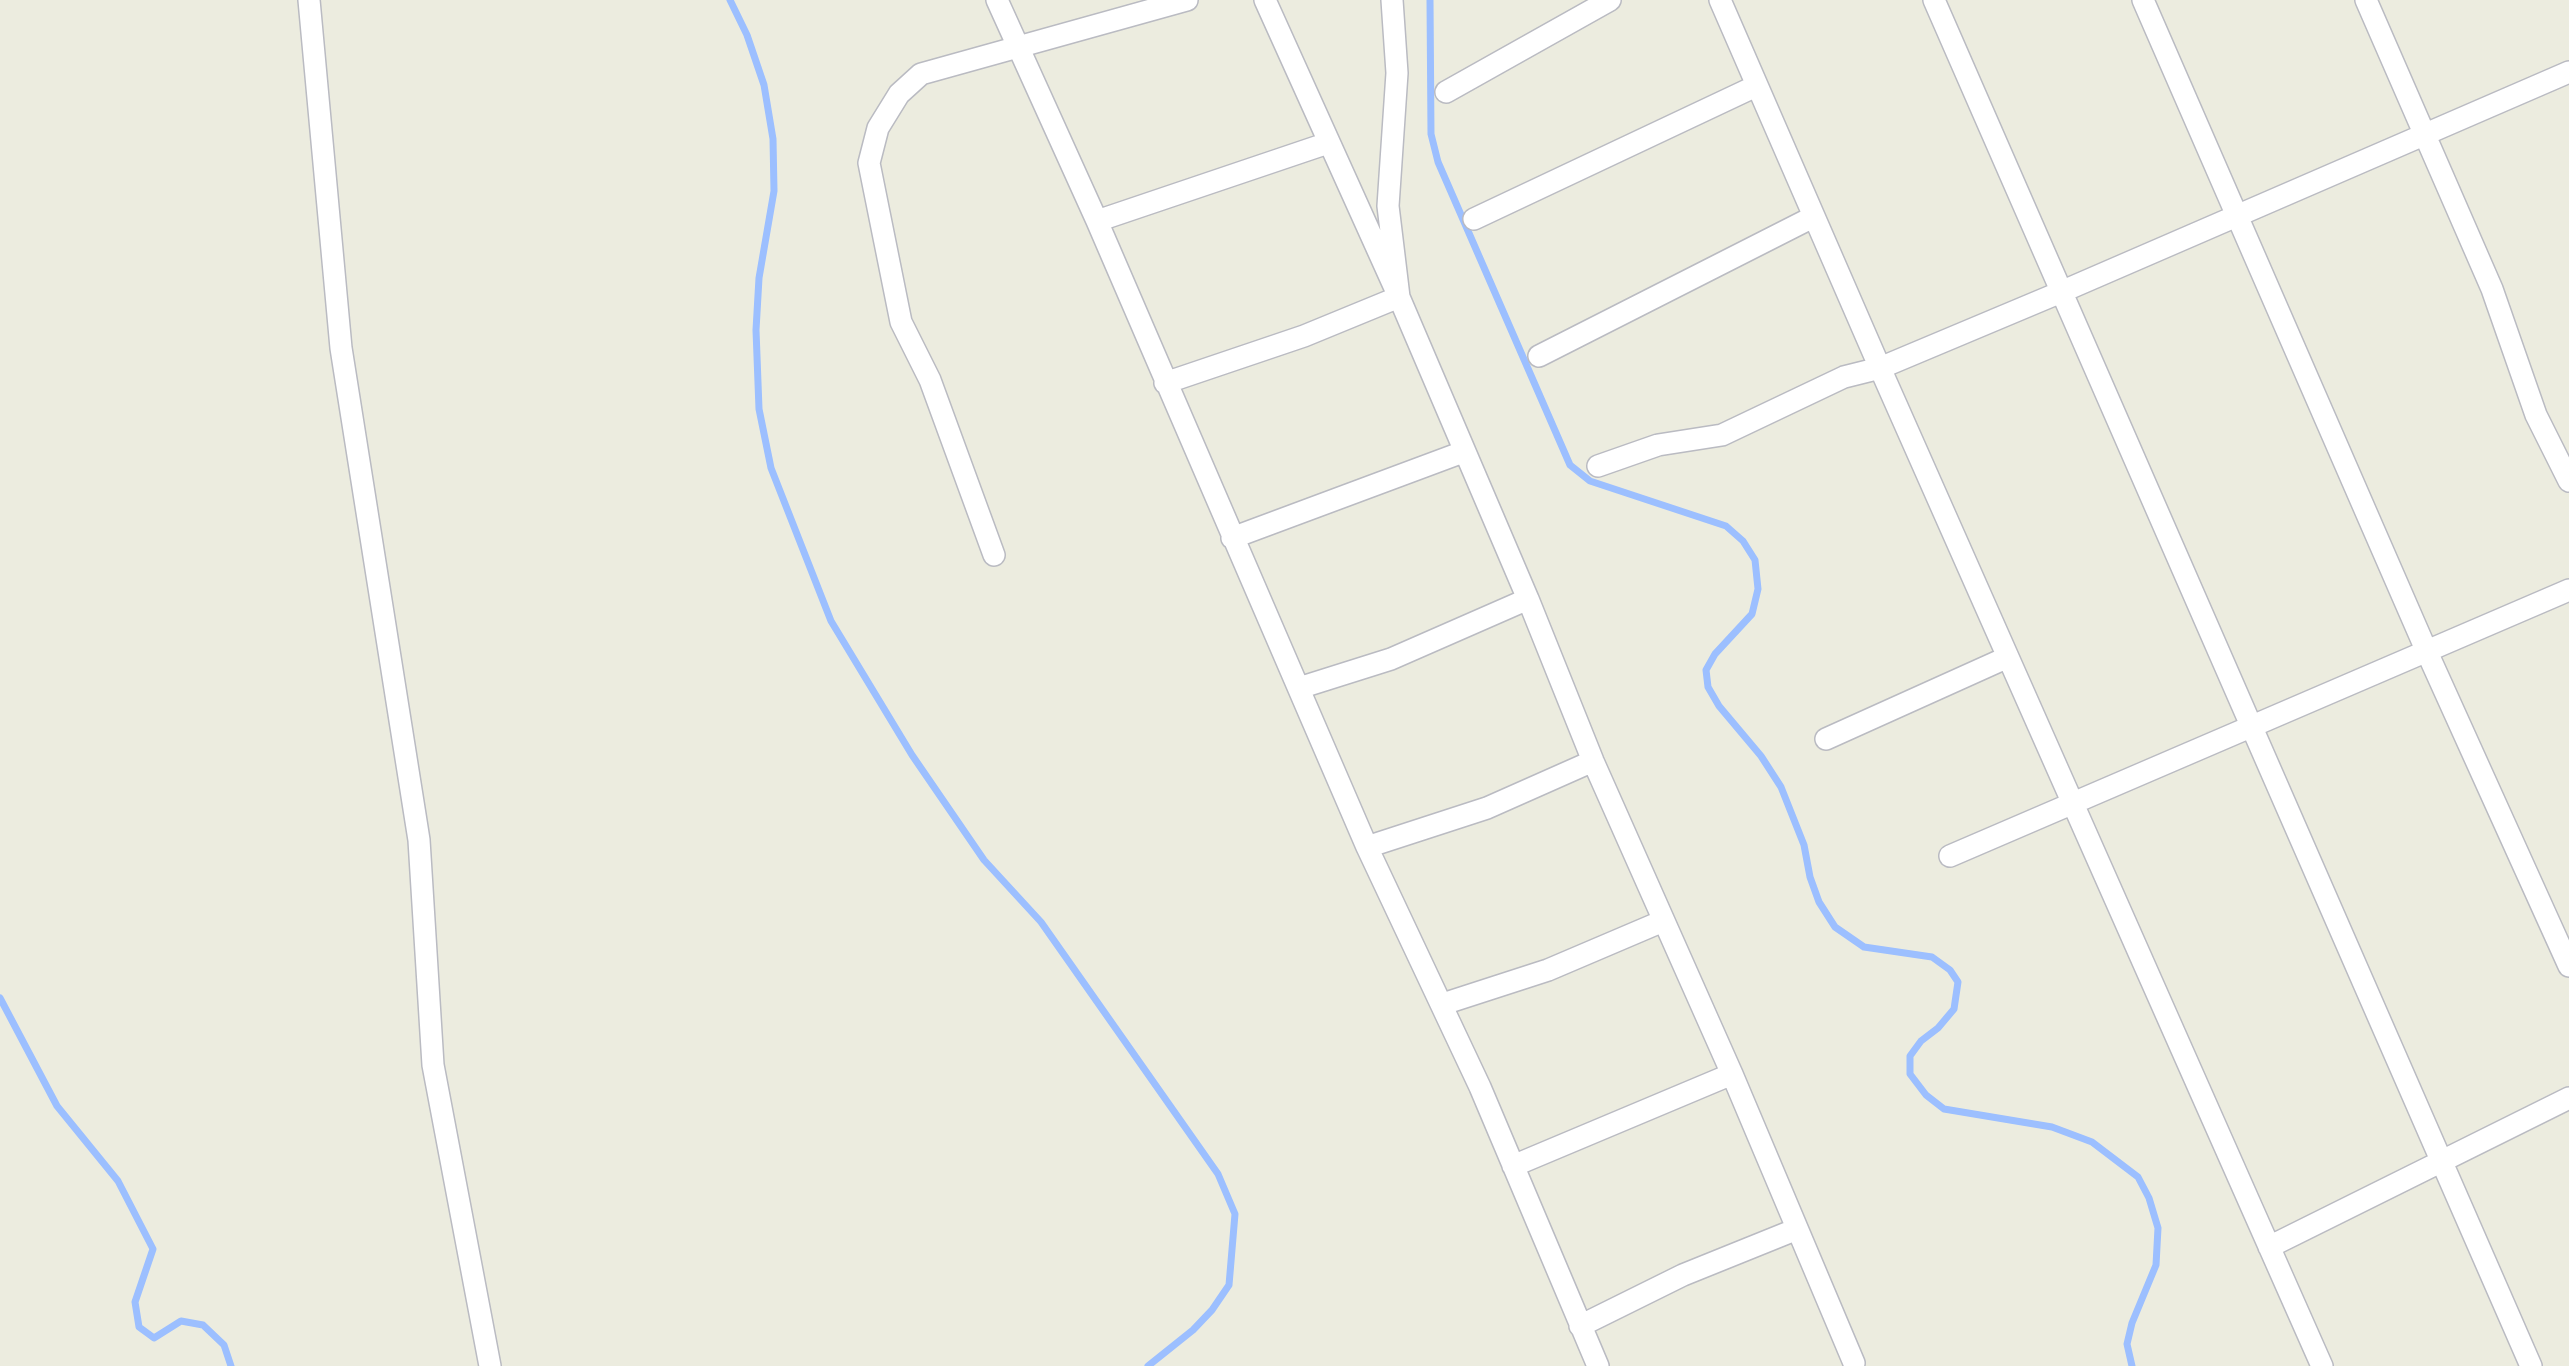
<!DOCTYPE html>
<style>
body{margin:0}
canvas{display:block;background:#ececdf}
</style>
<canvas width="2569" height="1366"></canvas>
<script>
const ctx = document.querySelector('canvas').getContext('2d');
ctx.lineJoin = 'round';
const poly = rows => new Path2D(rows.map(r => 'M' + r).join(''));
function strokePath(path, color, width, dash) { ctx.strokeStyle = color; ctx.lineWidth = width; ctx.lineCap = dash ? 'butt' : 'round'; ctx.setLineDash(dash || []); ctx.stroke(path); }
strokePath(poly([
 [730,0,747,35,764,85,773,139,774,191,759,278,756,330,759,409,771,468,831,621,912,755,984,860,1041,922,1218,1174,1235,1214,1229,1285,1212,1310,1193,1330,1148,1366],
 [1430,0,1431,134,1438,162,1570,465,1590,481,1726,526,1743,541,1755,560,1758,589,1752,614,1715,654,1706,670,1708,687,1719,706,1761,756,1781,787,1804,845,1810,877,1819,902,1835,927,1864,947,1932,957,1950,970,1958,982,1954,1009,1938,1028,1921,1041,1910,1056,1910,1074,1926,1095,1944,1109,2052,1127,2092,1142,2138,1177,2149,1198,2158,1228,2156,1265,2132,1323,2127,1344,2132,1366],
 [0,998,57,1106,118,1181,153,1249,135,1302,139,1327,154,1338,181,1321,203,1325,224,1345,231,1366]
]), '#9cbfff', 7);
const minor = poly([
 [309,0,341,348,419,840,433,1065,490,1366],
 [997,0,1097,221,1367,847,1480,1087,1598,1366],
 [1265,0,1399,297,1528,599,1593,761,1732,1074,1854,1363],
 [1720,0,1880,368,2322,1366],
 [1934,0,2531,1366],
 [2143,0,2427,652,2569,966],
 [2366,0,2492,289,2536,415,2569,481],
 [1446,92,1610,0],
 [1474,219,1756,86],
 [1097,221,1328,143],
 [1539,356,1813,217],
 [1165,383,1304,336,1399,297,1388,206,1397,73,1392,0],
 [1598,466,1658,445,1722,435,1844,377,1880,368,2061,292,2569,72],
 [1232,538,1463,452],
 [994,555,930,380,901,322,869,163,878,128,899,94,921,74,1187,0],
 [1299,688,1391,659,1528,599],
 [1826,739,2008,657],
 [1367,847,1487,808,1593,761],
 [1950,856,2569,590],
 [1443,1004,1548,970,1663,921],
 [1513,1166,1732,1074],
 [2269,1247,2569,1098],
 [1580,1326,1683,1275,1797,1229]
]);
strokePath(minor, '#babbc2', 24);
strokePath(minor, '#fff', 21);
</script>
